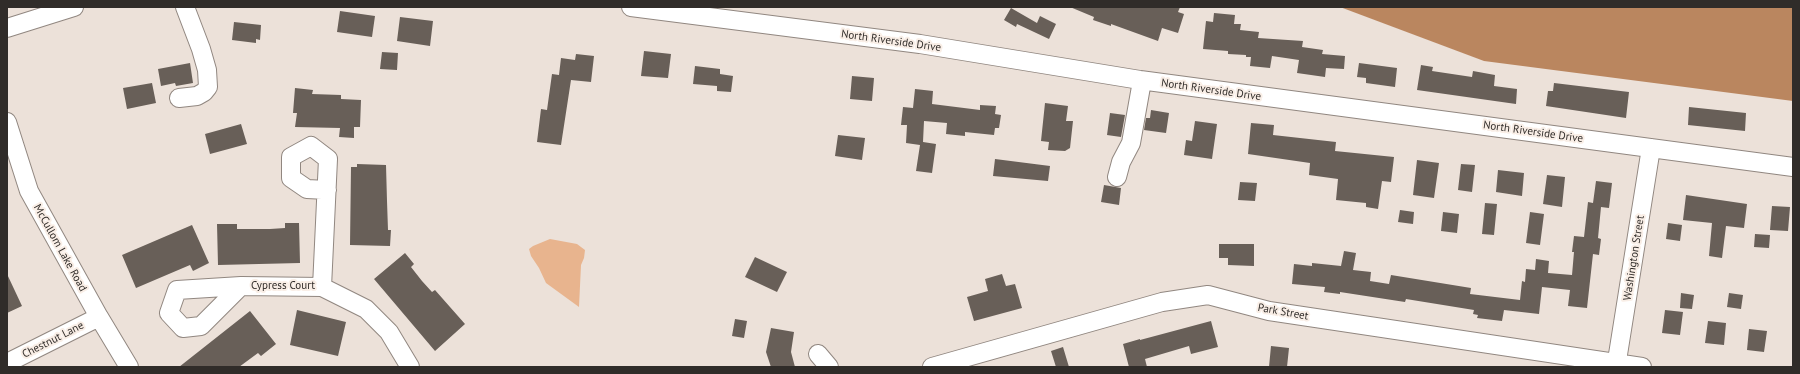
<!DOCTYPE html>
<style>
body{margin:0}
#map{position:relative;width:1800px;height:374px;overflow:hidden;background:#ece1d9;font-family:"PT Sans",sans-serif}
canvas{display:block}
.frame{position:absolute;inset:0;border:8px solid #302c29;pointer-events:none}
</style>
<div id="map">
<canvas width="1800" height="374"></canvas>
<div class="frame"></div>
</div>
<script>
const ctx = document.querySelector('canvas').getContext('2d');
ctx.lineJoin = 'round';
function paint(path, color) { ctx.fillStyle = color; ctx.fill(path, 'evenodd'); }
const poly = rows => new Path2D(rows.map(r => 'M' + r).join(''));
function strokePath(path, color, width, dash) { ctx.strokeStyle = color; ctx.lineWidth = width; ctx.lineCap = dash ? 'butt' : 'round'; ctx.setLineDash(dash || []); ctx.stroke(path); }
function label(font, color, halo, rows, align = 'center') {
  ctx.font = font + ' "PT Sans",sans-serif'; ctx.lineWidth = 4; ctx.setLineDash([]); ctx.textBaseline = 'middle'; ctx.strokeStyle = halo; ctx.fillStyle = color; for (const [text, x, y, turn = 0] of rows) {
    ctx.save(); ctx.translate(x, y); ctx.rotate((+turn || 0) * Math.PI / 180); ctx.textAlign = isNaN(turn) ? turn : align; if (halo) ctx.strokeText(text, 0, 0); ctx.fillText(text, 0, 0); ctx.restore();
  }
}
paint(poly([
 [550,239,577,244,585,250,584,258,581,265,579,307,546,283,539,268,531,256,529,249,533,246]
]), '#e8b48e');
paint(poly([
 [1340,7,1793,7,1793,101,1484,61]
]), '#ba865f');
paint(poly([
 [1070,7,1180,7,1178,12,1184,14,1178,33,1162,28,1158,41,1111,24,1111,26,1093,20,1094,17],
 [1011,8,1037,23,1040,16,1056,24,1049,39,1017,24,1016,27,1004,20],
 [340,11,375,16,372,37,337,32],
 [1214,13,1235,15,1234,24,1241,24,1240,30,1259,32,1258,38,1303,41,1302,47,1323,50,1322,54,1345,56,1344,69,1326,68,1325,77,1297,73,1299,60,1272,56,1270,68,1250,66,1251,57,1246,57,1246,55,1228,54,1228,51,1203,49,1206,21,1213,22],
 [400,17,433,21,430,46,397,41],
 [234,22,261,25,260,40,256,39,256,43,232,40],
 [644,51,671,54,668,78,641,76],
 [382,52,398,53,397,70,380,69],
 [576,54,594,56,591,82,571,80,561,145,537,142,541,109,547,110,552,74,559,75,561,58,575,60],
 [190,63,193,83,176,86,175,83,161,86,158,69],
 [1359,63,1397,68,1395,87,1366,83,1366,78,1357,77],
 [1421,65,1433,67,1432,71,1472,77,1473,71,1495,75,1494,86,1517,89,1516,104,1417,90],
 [695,66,720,69,720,74,733,76,731,92,717,91,717,86,693,84],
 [852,76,874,78,872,101,850,99],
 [152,83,156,103,127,109,123,88],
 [1554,83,1629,92,1626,118,1546,106,1548,91,1553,91],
 [295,88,313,90,312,94,341,95,341,99,361,100,360,127,354,127,354,138,339,137,340,128,295,127,297,113,293,113],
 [915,89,933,91,932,104,980,110,980,105,996,106,995,114,1001,115,999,128,995,128,994,135,965,132,965,136,946,134,947,123,924,121,923,142,936,144,932,173,916,171,920,145,906,143,907,125,901,125,903,107,913,108],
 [1045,103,1068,106,1066,121,1073,121,1070,148,1065,151,1048,150,1049,142,1041,141],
 [1689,107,1746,113,1745,131,1688,125],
 [1151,110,1169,113,1166,133,1144,130,1146,118,1150,118],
 [1110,113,1125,115,1121,137,1107,135],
 [1195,121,1217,124,1212,159,1184,155,1186,140,1192,141],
 [1251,123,1274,125,1273,135,1336,142,1335,151,1394,157,1391,182,1382,181,1378,209,1366,207,1366,203,1336,200,1338,179,1309,175,1310,163,1248,154],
 [241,124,247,144,210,154,205,134],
 [838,135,865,138,862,160,835,156],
 [995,159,1050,166,1048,181,993,176],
 [1417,160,1439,163,1434,198,1413,195],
 [357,164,386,165,387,201,388,230,391,230,390,246,350,245,351,167,357,167],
 [1461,164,1475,165,1472,192,1458,190],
 [1498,170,1524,173,1522,196,1496,192],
 [1547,175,1565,177,1562,207,1543,204],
 [1596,181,1612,183,1609,208,1601,207,1598,238,1601,239,1599,255,1593,254,1587,308,1568,306,1570,290,1542,287,1539,314,1504,310,1502,321,1477,318,1478,315,1473,314,1474,310,1406,299,1405,302,1340,292,1340,294,1324,292,1325,287,1292,284,1294,264,1312,266,1312,263,1341,266,1344,251,1356,253,1353,270,1371,272,1370,281,1389,284,1391,275,1471,288,1470,294,1520,300,1522,281,1525,282,1526,269,1535,270,1536,259,1549,261,1548,273,1572,275,1574,252,1572,252,1574,236,1584,237,1588,202,1593,203],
 [1240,182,1257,183,1255,201,1238,200],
 [1104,185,1121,188,1119,205,1101,202],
 [1686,195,1747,204,1744,228,1726,226,1722,258,1709,256,1712,223,1683,220],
 [1485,203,1497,204,1494,235,1482,234],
 [1772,206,1790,207,1788,231,1770,230],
 [1400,210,1414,212,1413,224,1398,222],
 [1443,212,1459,214,1457,233,1441,231],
 [1530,212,1544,214,1540,245,1526,243],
 [285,223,299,223,300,263,218,265,217,224,237,224,237,229,270,229,285,228],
 [1668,223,1682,225,1680,241,1666,239],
 [192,225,209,263,193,271,190,265,136,288,122,255],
 [1755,234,1770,235,1769,248,1754,247],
 [1219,244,1254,244,1254,266,1228,265,1228,258,1219,258],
 [405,253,414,264,411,267,422,281,432,292,435,290,465,324,435,351,374,279],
 [755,257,787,272,777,292,745,277],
 [7,274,22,306,7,313],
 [1002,274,1006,286,1015,284,1022,308,974,321,967,297,988,291,985,279],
 [1681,293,1694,295,1692,309,1680,308],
 [1729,293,1743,295,1741,309,1727,307],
 [297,310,346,322,338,356,290,345],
 [1665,310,1683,312,1680,335,1662,333],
 [250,311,276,344,261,356,258,353,239,367,179,367],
 [735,319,747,321,744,338,732,336],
 [1211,321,1218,347,1191,354,1189,346,1145,359,1147,367,1129,367,1123,344,1140,339,1140,340],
 [1708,321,1726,323,1724,345,1705,343],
 [771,328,794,332,791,352,795,367,771,367,766,352],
 [1749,329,1767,331,1764,352,1747,350],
 [1271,346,1289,348,1287,367,1269,367],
 [1063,347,1069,367,1056,367,1051,351]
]), '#685f58');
const minor = poly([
 [631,7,920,44,1140,80,1793,167],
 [7,28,74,7],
 [179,98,197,96,204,92,208,87,207,70,201,49,185,7],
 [7,122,29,191,99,317,129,367],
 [1117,177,1121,162,1131,143,1142,81],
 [241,286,201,326,183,328,169,313,177,290,241,286,322,287,366,309,389,332,410,367],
 [322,287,328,159,311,146,291,157,291,178,307,189,327,190],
 [818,354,829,367],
 [7,363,99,317],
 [932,367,1162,302,1208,295,1269,311,1642,367],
 [1616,367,1651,148]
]);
strokePath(minor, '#918780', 20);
strokePath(minor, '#fff', 18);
label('11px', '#302c29', '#f9eee6', [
 ["North Riverside Drive",891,41,8],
 ["North Riverside Drive",1211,90,8],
 ["North Riverside Drive",1533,132,8],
 ["McCullom Lake Road",60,248,61],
 ["Washington Street",1634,258,-81],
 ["Cypress Court",283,286],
 ["Park Street",1283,312,10],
 ["Chestnut Lane",53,340,-27]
]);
</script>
